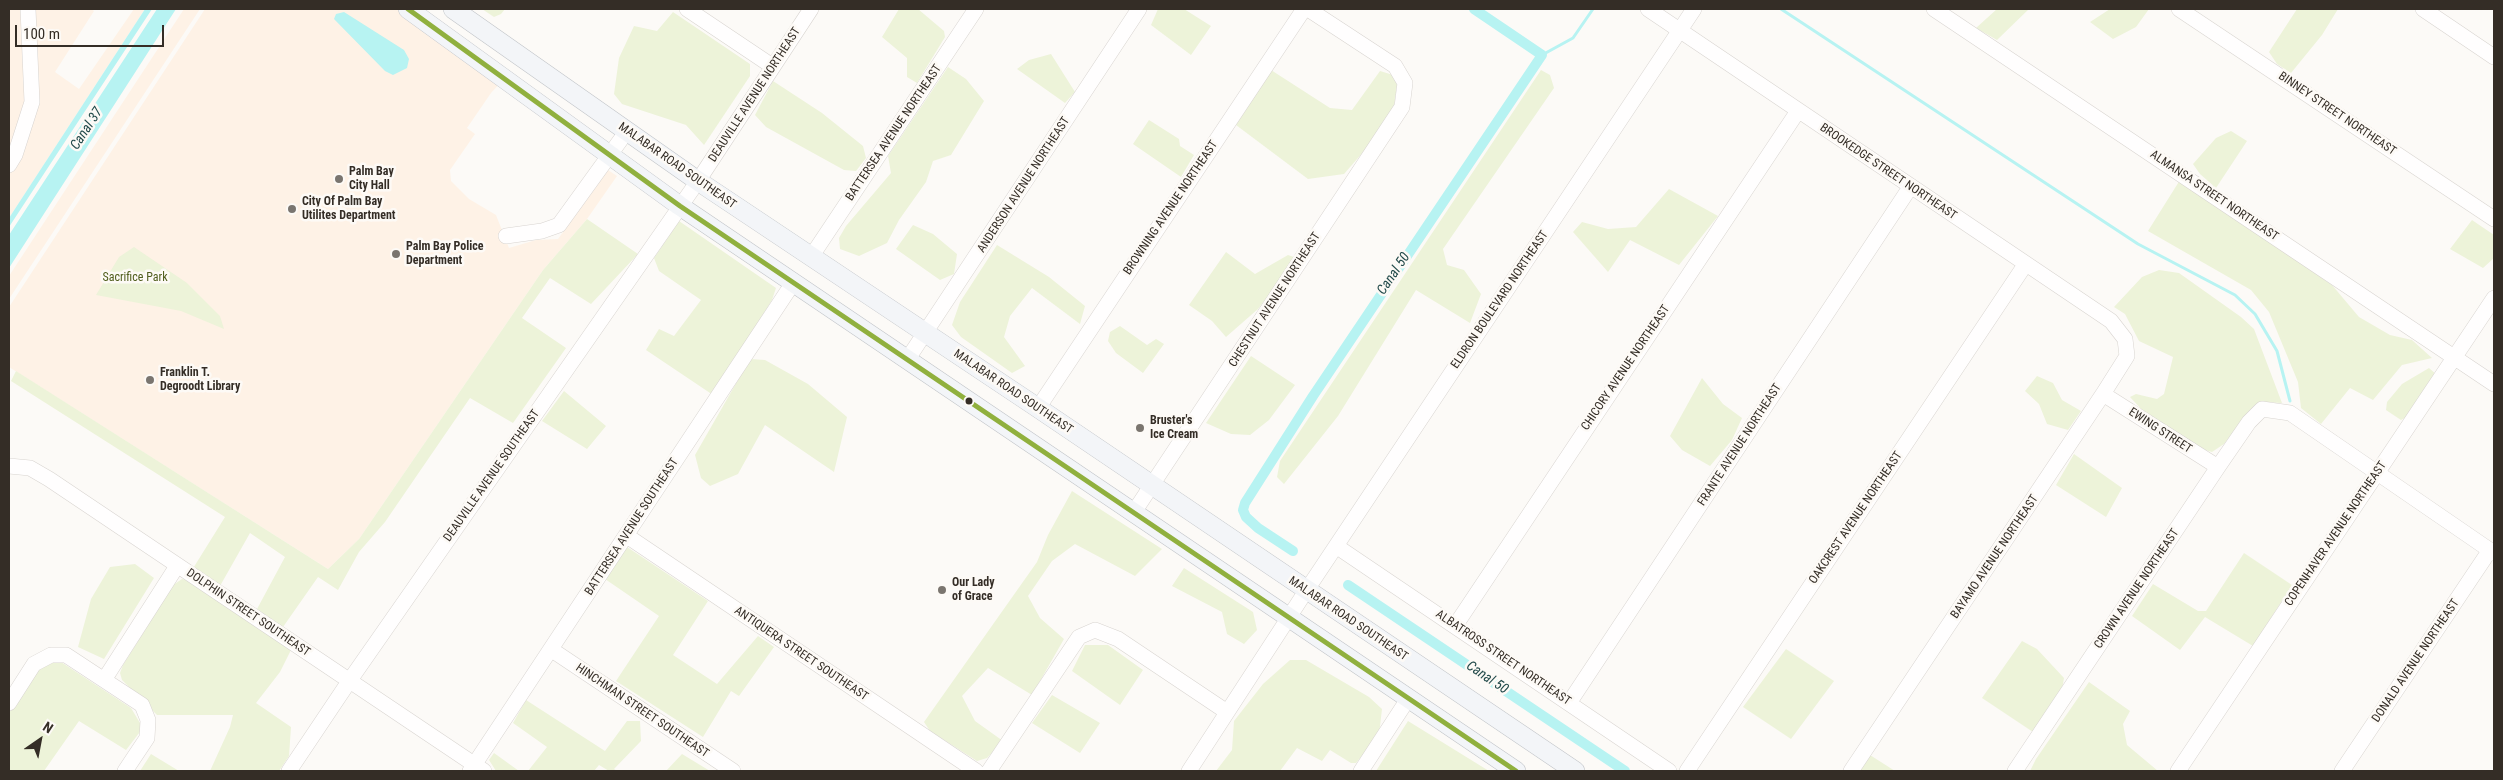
<!DOCTYPE html>
<style>
body{margin:0}
#map{position:relative;width:2503px;height:780px;overflow:hidden;background:#fcfaf7;font-family:"Roboto Condensed",sans-serif}
canvas{display:block}
.frame{position:absolute;inset:0;border:10px solid #342d26;pointer-events:none}
.north{position:absolute;left:15px;top:715px;width:50px;height:50px;-webkit-text-stroke:4px #fdfaf6;paint-order:stroke;rotate:33deg;font-size:14px;font-weight:700;line-height:20px;text-align:center;color:#342d26}
.north::after{content:'';display:block;margin:auto;width:18px;height:22px;background:#342d26;clip-path:polygon(50% 0,100% 100%,50% 72%,0 100%)}
.scale{position:absolute;left:15px;top:25px;width:149px;height:22px;box-sizing:border-box;border:2px solid #342d26;border-top:0;padding-left:6px;font-size:15px;line-height:18px;white-space:nowrap;color:#342d26;-webkit-text-stroke:4px #fdfaf6;paint-order:stroke}
</style>
<div id="map">
<canvas width="2503" height="780"></canvas>
<div class="frame"></div>
<div class="north">N</div>
<div class="scale">100 m</div>
</div>
<script>
const ctx = document.querySelector('canvas').getContext('2d');
ctx.lineJoin = 'round';
function paint(path, color) { ctx.fillStyle = color; ctx.fill(path, 'evenodd'); }
const poly = rows => new Path2D(rows.map(r => 'M' + r).join(''));
function strokePath(path, color, width, dash) { ctx.strokeStyle = color; ctx.lineWidth = width; ctx.lineCap = dash ? 'butt' : 'round'; ctx.setLineDash(dash || []); ctx.stroke(path); }
function label(font, color, halo, rows, align = 'center') {
  ctx.font = font + ' "Roboto Condensed",sans-serif'; ctx.lineWidth = 5; ctx.setLineDash([]); ctx.textBaseline = 'middle'; ctx.strokeStyle = halo; ctx.fillStyle = color; for (const [text, x, y, turn = 0] of rows) {
    ctx.save(); ctx.translate(x, y); ctx.rotate((+turn || 0) * Math.PI / 180); ctx.textAlign = isNaN(turn) ? turn : align; if (halo) ctx.strokeText(text, 0, 0); ctx.fillText(text, 0, 0); ctx.restore();
  }
}
paint(poly([
 [9,9,28,9,32,102,9,165],
 [34,9,91,9,94,11,55,72,79,89,134,9,145,9,9,218,9,174,20,156],
 [184,9,200,9,9,299,9,276],
 [205,9,399,9,502,81,491,93,467,128,475,134,450,170,451,181,469,199,496,215,509,248,536,240,558,239,608,170,617,176,587,219,543,270,359,539,328,569,9,367,9,307]
]), '#fef2e6');
paint(poly([
 [482,9,505,9,501,14,494,17],
 [899,9,918,9,944,31,945,37,917,83,907,77,907,58,882,37],
 [1158,9,1184,9,1211,26,1191,55,1151,25],
 [1997,9,2029,9,1997,40,1976,28],
 [2110,9,2149,9,2136,27,2113,39,2090,22],
 [2297,9,2338,9,2322,35,2291,73,2277,64,2269,52],
 [673,12,750,64,750,76,704,145,686,125,622,104,614,94,619,58,634,26,657,31],
 [1051,54,1075,92,1065,103,1017,69,1029,60],
 [948,67,966,79,984,101,951,155,933,161,926,182,899,220,887,243,859,256,840,249,839,238,846,226,891,173,888,156],
 [1271,70,1330,108,1352,110,1380,71,1393,75,1397,85,1394,107,1372,142,1344,174,1308,179,1236,125],
 [1541,70,1550,75,1554,88,1443,249,1447,265,1464,270,1481,294,1470,323,1416,290,1338,416,1284,484,1277,477,1280,461],
 [773,81,822,113,863,146,866,158,856,171,844,170,766,127,755,115],
 [1149,120,1179,139,1180,146,1194,155,1181,177,1133,144],
 [2231,131,2247,141,2216,188,2200,174,2193,164,2216,138],
 [2180,180,2332,285,2359,317,2390,335,2412,340,2432,358,2402,365,2373,400,2350,388,2321,424,2301,408,2298,382,2269,312,2251,290,2148,231],
 [1669,189,1718,216,1679,265,1630,240,1608,272,1573,232,1582,222,1608,229,1636,227],
 [587,219,638,254,591,304,550,278,522,318,566,348,513,423,470,398,385,522,359,552,338,590,318,577,283,627,257,609,285,557,250,533,220,586,192,570,225,517,11,381,16,371,328,569,359,539,543,270],
 [2472,220,2494,235,2494,258,2483,268,2450,249],
 [679,221,776,288,772,300,713,395,646,350,659,329,674,336,701,300,659,271,654,258],
 [913,225,933,234,957,254,954,274,940,280,896,249],
 [997,245,1049,277,1085,306,1080,324,1032,288,1010,316,1004,337,1025,366,1012,373,961,337,952,325,960,302],
 [134,247,187,283,220,316,224,329,181,311,96,295,119,257],
 [1226,252,1255,274,1288,255,1297,258,1258,309,1226,337,1212,321,1189,305],
 [2159,270,2179,273,2241,317,2254,329,2282,403,2263,402,2250,410,2224,444,2212,452,2198,448,2142,410,2130,397,2136,394,2157,399,2164,394,2173,357,2139,341,2125,314,2114,307,2142,277],
 [1120,326,1147,345,1156,339,1164,344,1143,373,1116,353,1108,341,1110,332],
 [1251,356,1295,385,1269,420,1250,435,1231,434,1206,423],
 [750,359,765,360,808,384,847,417,834,472,765,425,738,474,710,486,701,478,695,455],
 [2429,368,2437,375,2413,414,2401,420,2386,410,2387,402,2402,384],
 [2037,376,2053,383,2062,400,2081,411,2068,430,2047,424,2039,404,2025,391],
 [1702,378,1723,404,1742,418,1732,440,1710,466,1682,450,1670,436],
 [564,391,606,426,587,449,542,421],
 [2074,454,2122,488,2106,517,2056,485],
 [1072,491,1162,549,1135,576,1075,544,1052,561,1028,596,1040,618,1064,639,1032,695,988,668,962,696,975,721,1003,741,987,758,977,761,930,731,924,722,1037,562,1048,535],
 [627,547,708,601,673,655,717,684,758,636,774,647,739,696,731,691,703,737,616,681,659,616,605,579],
 [2244,553,2292,585,2253,646,2205,617,2180,650,2132,616,2153,584,2198,611,2206,611],
 [135,564,154,578,104,659,78,647,91,599,110,567],
 [1184,568,1253,612,1257,630,1244,644,1227,634,1222,612,1172,586],
 [182,579,191,581,292,648,280,672,256,703,291,727,289,756,279,771,210,771,230,727,233,715,157,715,122,680,120,673,123,665,173,585],
 [2022,641,2037,649,2064,678,2061,696,2033,732,1982,698],
 [1085,645,1108,645,1143,670,1120,705,1072,671],
 [1786,649,1834,681,1791,739,1743,707],
 [54,660,61,662,131,708,143,728,126,750,79,721,44,771,9,771,9,709,33,672],
 [1290,660,1306,660,1369,697,1382,709,1379,735,1356,763,1351,763,1330,750,1322,761,1297,748,1280,771,1216,771,1232,750,1234,721,1263,684],
 [2089,682,2130,711,2123,724,2127,745,2158,771,2030,771,2036,759],
 [1052,695,1100,723,1080,753,1032,723],
 [526,700,605,751,627,721,640,721,641,741,614,769,617,771,609,771,599,765,594,771,528,771,547,747,513,723],
 [1408,721,1489,771,1376,771],
 [494,753,519,771,496,771,489,760],
 [151,754,179,771,140,771],
 [682,754,710,771,666,771],
 [1870,755,1895,771,1859,771]
]), '#edf3d9');
paint(poly([
 [145,9,152,9,9,227,9,218],
 [157,9,176,9,9,268,9,235],
 [344,12,404,50,409,59,407,68,393,75,385,71,334,19,336,14]
]), '#b7f3f2');
strokePath(poly([
 [1781,9,2138,244,2235,295,2255,314,2277,351,2290,401],
 [1542,55,1573,38,1593,9]
]), '#b7f3f2', 3);
strokePath(poly([
 [1293,551,1258,528,1246,517,1243,510,1245,503,1313,396,1542,55,1474,9],
 [1348,585,1625,771]
]), '#b7f3f2', 10);
const minor = poly([
 [687,9,772,66],
 [1648,9,2111,321,2125,339,2127,356,2103,394,1851,771],
 [1934,9,2494,384],
 [2179,9,2494,219],
 [2423,9,2494,57],
 [9,165,15,155,32,102,28,9],
 [506,236,542,231,559,225,627,131],
 [811,257,976,9],
 [907,360,1139,9],
 [2103,394,2218,467],
 [1038,408,1304,9],
 [9,466,30,468,49,479,484,771],
 [1134,512,1402,107,1405,83,1395,66,1308,9],
 [627,536,976,771],
 [1336,546,1669,771],
 [1455,626,1798,111],
 [552,650,733,771],
 [104,680,177,566],
 [9,703,34,664,51,655,66,655,142,705,148,720,147,738,125,771],
 [1569,703,1911,186],
 [289,771,350,680,698,181,811,9],
 [470,771,793,283],
 [989,771,1079,637,1095,630,1118,639,1227,712],
 [1189,771,1306,591,1694,9],
 [1361,771,1408,699],
 [1687,771,2025,265],
 [2015,771,2218,467,2249,422,2262,409,2290,413,2494,553],
 [2178,771,2494,298],
 [2342,771,2490,550]
]);
const major = poly([
 [408,9,680,206,1516,771],
 [453,9,698,181,1038,408,1575,771]
]);
strokePath(minor, '#d8d4d0', 16);
strokePath(major, '#c1c4c8', 20);
strokePath(minor, '#fffefe', 15);
strokePath(major, '#f3f5f8', 19);
strokePath(poly([
 [408,9,680,206,1516,771]
]), '#90b03e', 5);
for (const [x, y, r, color] of [
 [339,179,5,"#7a756f"],
 [292,209,5,"#7a756f"],
 [396,254,5,"#7a756f"],
 [150,380,5,"#7a756f"],
 [969,401,4.5,"#342d26"],
 [1140,428,5,"#7a756f"],
 [942,590,5,"#7a756f"]
]) { const dot = new Path2D(); dot.arc(x, y, r, 0, 2 * Math.PI); ctx.fillStyle = color; ctx.fill(dot); strokePath(dot, '#fdfaf6', 2); }
label('12px', '#342d26', '#fdfaf6', [
 ["DEAUVILLE AVENUE NORTHEAST",755,95,-57],
 ["BINNEY STREET NORTHEAST",2337,114,34],
 ["BATTERSEA AVENUE NORTHEAST",894,133,-56],
 ["MALABAR ROAD SOUTHEAST",677,166,35],
 ["BROOKEDGE STREET NORTHEAST",1888,172,34],
 ["ANDERSON AVENUE NORTHEAST",1024,185,-57],
 ["ALMANSA STREET NORTHEAST",2214,196,34],
 ["BROWNING AVENUE NORTHEAST",1171,208,-56],
 ["CHESTNUT AVENUE NORTHEAST",1275,300,-57],
 ["ELDRON BOULEVARD NORTHEAST",1500,300,-56],
 ["CHICORY AVENUE NORTHEAST",1626,368,-56],
 ["MALABAR ROAD SOUTHEAST",1013,392,34],
 ["EWING STREET",2160,431,33],
 ["FRANTE AVENUE NORTHEAST",1740,445,-57],
 ["DEAUVILLE AVENUE SOUTHEAST",492,476,-55],
 ["OAKCREST AVENUE NORTHEAST",1856,518,-56],
 ["BATTERSEA AVENUE SOUTHEAST",632,527,-57],
 ["COPENHAVER AVENUE NORTHEAST",2336,534,-56],
 ["BAYAMO AVENUE NORTHEAST",1995,557,-56],
 ["CROWN AVENUE NORTHEAST",2137,589,-56],
 ["DOLPHIN STREET SOUTHEAST",248,613,34],
 ["MALABAR ROAD SOUTHEAST",1348,619,34],
 ["ANTIQUERA STREET SOUTHEAST",801,654,34],
 ["ALBATROSS STREET NORTHEAST",1503,658,34],
 ["DONALD AVENUE NORTHEAST",2416,661,-56],
 ["HINCHMAN STREET SOUTHEAST",642,711,34]
]);
label('bold 12px', '#342d26', '#fdfaf6', [
 ["Palm Bay",349,172],
 ["City Hall",349,186],
 ["City Of Palm Bay",302,202],
 ["Utilites Department",302,216],
 ["Palm Bay Police",406,247],
 ["Department",406,261],
 ["Franklin T.",160,373],
 ["Degroodt Library",160,387],
 ["Bruster's",1150,421],
 ["Ice Cream",1150,435],
 ["Our Lady",952,583],
 ["of Grace",952,597]
], 'left');
label('12px', '#505e1d', '#fdfaf6', [
 ["Sacrifice Park",135,278]
]);
label('italic 14px', '#224a4a', '#fdfaf6', [
 ["Canal 37",87,129,-57],
 ["Canal 50",1394,274,-56],
 ["Canal 50",1487,678,34]
]);
</script>
